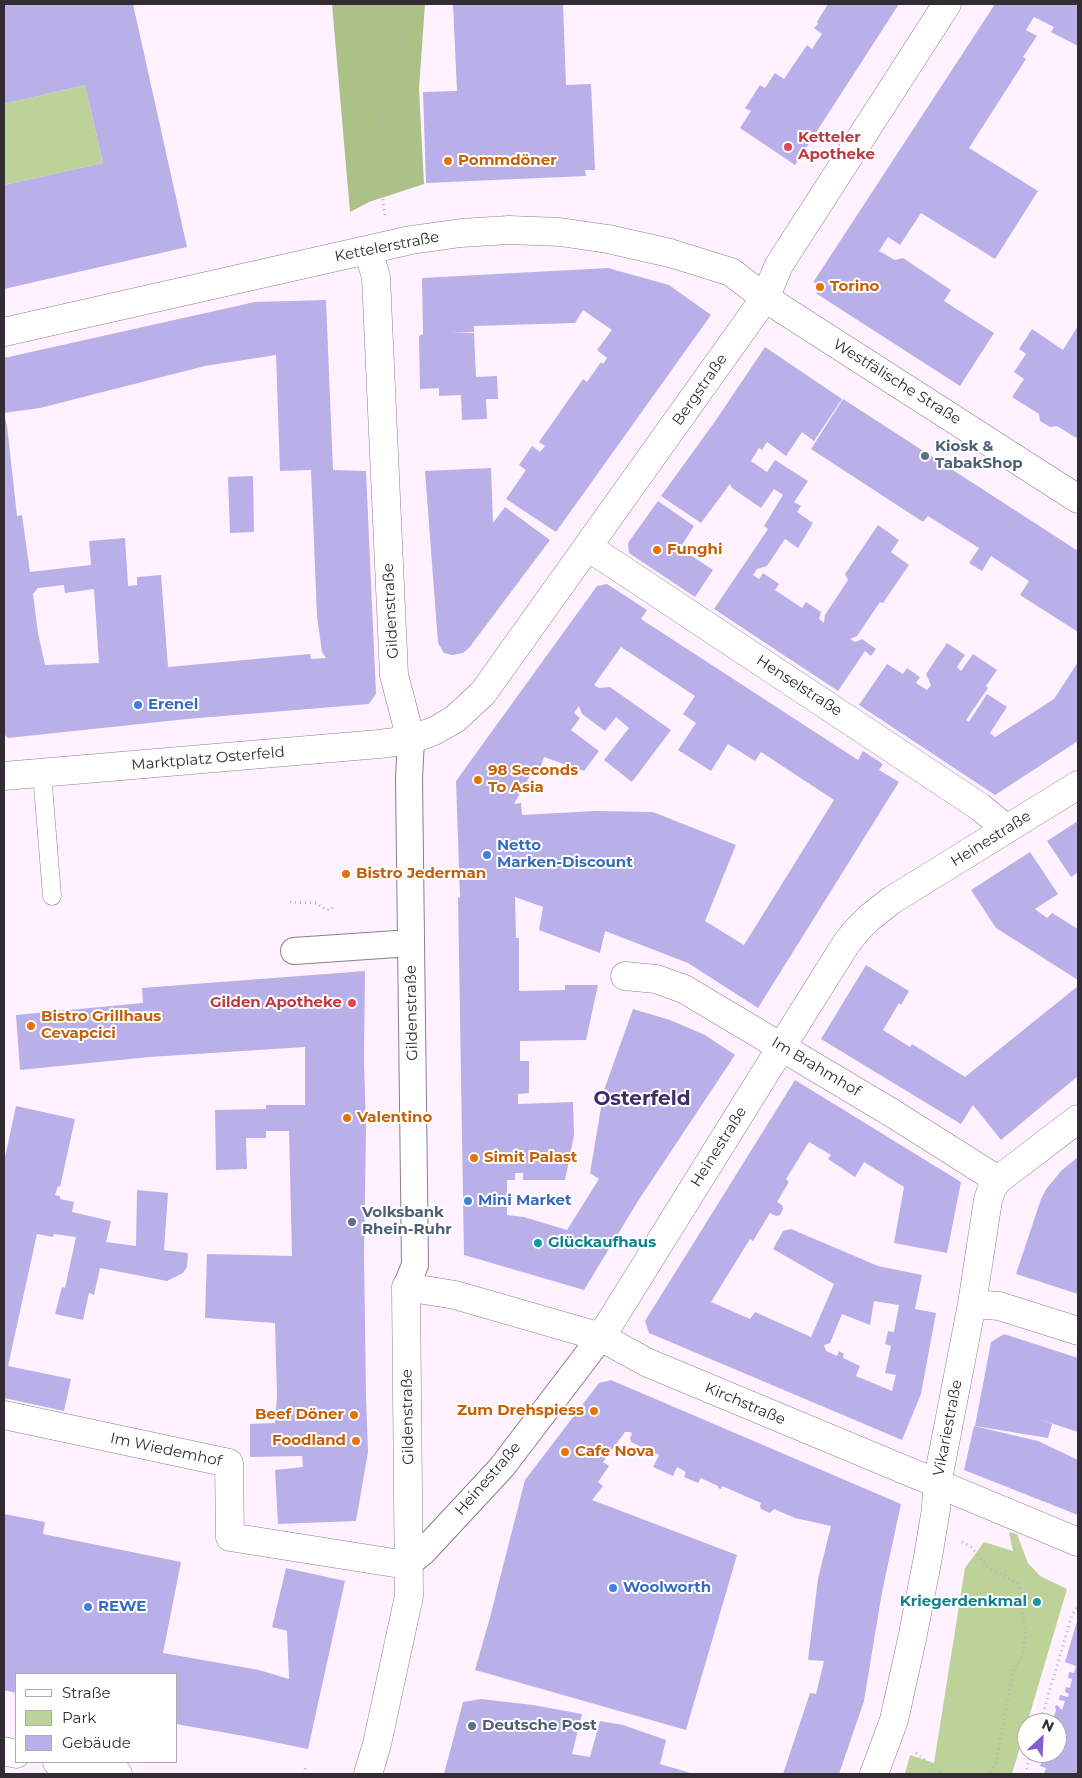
<!DOCTYPE html>
<meta charset="utf-8">
<style>
body{margin:0}
#map{position:relative;width:1082px;height:1778px;overflow:hidden;background:#fff1ff;font-family:Montserrat,sans-serif}
canvas{display:block}
.frame{position:absolute;inset:0;border:5px solid #322d32;pointer-events:none}
.legend{position:absolute;left:15px;top:1673px;width:162px;height:90px;box-sizing:border-box;background:#fff;border:1px solid #adabad;margin:0;padding:6px 9px;list-style:none;font-size:15px;color:#322d32}
.legend li{display:flex;align-items:center;gap:10px;height:25px}
.legend b{width:25px;border:1px solid #adabad}
.north{position:absolute;left:1017px;top:1713px;width:50px;height:50px;box-sizing:border-box;background:#fff;border:1px solid #adabad;border-radius:50%;rotate:25deg;font-size:14px;font-weight:700;line-height:20px;text-align:center;color:#322d32}
.north::after{content:'';display:block;margin:auto;width:18px;height:22px;background:#855cd6;clip-path:polygon(50% 0,100% 100%,50% 72%,0 100%)}
</style>
<div id="map">
<canvas width="1082" height="1778"></canvas>
<div class="frame"></div>
<ul class="legend">
<li><b style="height:6px;background:#fff"></b>Straße</li>
<li><b style="height:14px;background:#bcd299"></b>Park</li>
<li><b style="height:14px;background:#b9b0e9"></b>Gebäude</li>
</ul>
<div class="north">N</div>
</div>
<script>
const ctx = document.querySelector('canvas').getContext('2d');
ctx.lineJoin = 'round';
function paint(path, color) { ctx.fillStyle = color; ctx.fill(path, 'evenodd'); }
const poly = rows => new Path2D(rows.map(r => 'M' + r).join(''));
function strokePath(path, color, width, dash) { ctx.strokeStyle = color; ctx.lineWidth = width; ctx.lineCap = dash ? 'butt' : 'round'; ctx.setLineDash(dash || []); ctx.stroke(path); }
function label(font, color, halo, rows, align = 'center') {
  ctx.font = font + ' Montserrat,sans-serif'; ctx.lineWidth = 4; ctx.setLineDash([]); ctx.textBaseline = 'middle'; ctx.strokeStyle = halo; ctx.fillStyle = color; for (const [text, x, y, turn = 0] of rows) {
    ctx.save(); ctx.translate(x, y); ctx.rotate((+turn || 0) * Math.PI / 180); ctx.textAlign = isNaN(turn) ? turn : align; if (halo) ctx.strokeText(text, 0, 0); ctx.fillText(text, 0, 0); ctx.restore();
  }
}
paint(poly([
 [85,85,103,163,4,185,4,104],
 [1009,1532,1017,1534,1028,1563,1040,1576,1067,1589,1012,1774,907,1774,905,1773,910,1755,934,1763,965,1568,984,1542,1013,1551]
]), '#bcd299');
paint(poly([
 [332,4,425,4,419,89,424,184,369,202,350,212]
]), '#abc188');
paint(poly([
 [4,4,133,4,187,247,4,289,4,185,103,163,85,85,4,104],
 [453,4,563,4,566,85,591,84,595,170,585,170,586,176,426,183,423,92,457,91],
 [828,4,837,5,837,4,899,4,795,165,740,128,751,111,745,108,760,85,765,88,775,73,784,79,807,45,812,49,822,34,814,28,818,24,817,22],
 [995,4,1078,4,1078,46,1051,32,1054,27,1034,17,1026,30,1037,36,1023,57,1026,59,969,148,1038,191,995,259,921,213,900,245,888,237,879,251,895,260,903,258,951,290,944,301,994,333,960,386,817,294,814,281],
 [608,268,669,285,711,315,556,532,506,499,526,470,519,465,532,446,540,452,545,446,539,442,583,379,587,382,601,362,603,364,607,358,597,350,612,330,583,310,575,323,474,326,474,332,451,333,474,333,476,377,497,376,498,399,486,399,487,419,462,420,461,395,439,396,439,388,420,389,419,336,423,334,422,278],
 [326,300,333,470,366,471,376,694,369,704,187,719,8,738,4,734,4,414,7,426,17,516,22,515,30,572,91,565,89,541,125,538,128,586,137,585,137,577,161,575,168,667,310,654,311,659,326,658,322,652,317,616,311,470,280,471,276,355,205,366,40,408,4,413,4,358,255,302],
 [64,585,65,593,94,589,99,663,45,665,38,633,33,594,38,588],
 [1078,326,1078,439,1057,426,1050,427,1040,421,1039,414,1012,397,1024,379,1014,372,1026,354,1019,349,1032,329,1063,350],
 [765,347,842,399,814,441,802,432,786,456,767,442,762,450,759,448,751,461,767,472,775,460,808,481,794,502,801,506,797,512,813,523,798,548,785,539,767,566,757,569,753,575,759,579,763,573,779,584,775,590,802,608,806,602,821,612,819,619,824,623,825,615,848,580,845,574,878,525,899,540,891,552,909,565,883,603,880,602,857,636,850,639,855,642,862,639,876,649,871,656,865,651,838,691,714,609,768,529,764,526,783,495,774,489,761,508,732,488,730,484,701,523,661,496,716,420],
 [843,399,1078,551,1078,632,1020,595,1029,581,991,556,982,571,969,563,979,548,928,516,923,522,811,449],
 [491,468,493,523,505,507,550,540,469,648,463,653,452,655,444,653,438,643,425,471],
 [253,476,254,532,230,533,228,477],
 [658,501,694,526,680,548,713,570,695,597,629,553,628,543],
 [607,584,647,610,641,619,858,760,863,751,883,764,879,770,899,782,758,1008,688,963,605,931,600,953,539,930,543,907,515,897,516,938,519,938,519,991,565,990,565,985,598,985,586,1040,520,1041,520,1061,529,1061,529,1093,518,1094,518,1104,573,1102,574,1135,565,1180,523,1180,523,1173,515,1173,515,1180,507,1180,507,1215,524,1217,567,1230,599,1179,590,1173,604,1090,633,1009,670,1020,705,1035,735,1055,638,1201,584,1290,464,1255,458,897,460,898,456,781,597,586],
 [621,647,695,696,683,714,696,723,678,750,711,771,728,744,755,761,761,752,834,800,744,945,705,921,736,845,653,812,595,811,522,815,521,803,514,804,531,774,538,775,544,757,584,771,599,751,571,730,580,718,574,713,579,706,582,714,605,731,616,717,629,728,604,760,632,782,671,730,610,687,599,688,594,685],
 [947,643,965,655,957,667,961,671,973,654,997,670,986,686,988,688,966,720,969,722,970,720,987,694,1007,707,990,733,995,737,1054,699,1078,662,1078,741,995,795,859,705,887,664,903,674,907,668,920,677,916,683,927,690,931,685,926,674],
 [1078,821,1078,872,1071,877,1047,841],
 [1030,852,1058,894,1035,909,1047,918,1052,913,1078,929,1078,980,996,928,971,890],
 [866,965,909,991,901,1005,899,1003,883,1030,910,1047,912,1044,965,1077,1078,986,1078,1076,1001,1140,973,1105,961,1124,821,1039],
 [365,971,364,1059,366,1132,364,1253,366,1396,368,1452,356,1521,278,1524,275,1470,303,1467,302,1456,250,1457,250,1424,275,1423,277,1396,275,1323,205,1318,207,1254,292,1256,289,1131,266,1131,266,1138,246,1138,247,1169,216,1170,215,1110,266,1109,266,1105,305,1105,305,1047,149,1057,20,1070,16,1015,143,1003,142,988],
 [795,1080,961,1182,947,1253,894,1243,904,1187,864,1162,855,1177,828,1159,831,1155,809,1142,786,1179,789,1182,777,1202,782,1205,783,1209,780,1215,776,1216,770,1213,753,1241,750,1239,711,1302,750,1319,755,1312,811,1337,834,1284,773,1249,783,1231,791,1229,878,1266,922,1275,915,1309,936,1313,921,1394,902,1440,649,1333,645,1321],
 [874,1301,899,1305,894,1332,888,1331,885,1344,891,1346,885,1373,896,1375,892,1391,856,1376,860,1366,843,1358,844,1354,839,1351,837,1356,826,1351,824,1345,830,1343,842,1314,870,1325],
 [16,1106,75,1119,60,1187,58,1186,55,1195,60,1196,60,1199,74,1202,72,1212,111,1221,106,1242,136,1246,137,1190,168,1193,164,1250,188,1253,187,1267,183,1273,167,1281,100,1268,94,1295,89,1293,83,1320,55,1314,62,1287,65,1288,76,1237,54,1234,53,1237,37,1234,8,1366,71,1379,64,1411,4,1398,4,1162],
 [1078,1157,1078,1294,1016,1274,1041,1199,1047,1188,1061,1171],
 [1004,1334,1078,1358,1078,1432,1038,1419,1052,1424,1048,1438,975,1426,991,1342],
 [611,1380,901,1504,882,1592,864,1701,839,1774,783,1774,810,1693,816,1694,824,1661,808,1660,818,1579,831,1526,795,1518,774,1509,770,1513,761,1509,760,1506,761,1503,722,1486,721,1489,718,1488,718,1486,701,1478,698,1483,684,1477,686,1472,677,1467,673,1476,653,1467,659,1455,631,1442,630,1438,632,1433,630,1432,625,1432,603,1462,609,1466,598,1482,603,1486,592,1500,737,1555,686,1730,475,1670,489,1621,525,1480,599,1383],
 [974,1426,1038,1441,1078,1460,1078,1515,964,1470],
 [4,1514,45,1522,43,1534,181,1562,163,1653,259,1670,289,1679,287,1631,272,1627,286,1568,345,1581,308,1749,244,1736,176,1724,176,1674,16,1674,16,1693,4,1690],
 [1078,1618,1078,1774,1044,1774,1046,1768,1040,1766,1042,1760,1048,1762,1050,1753,1057,1753,1057,1727,1059,1721,1057,1720,1052,1723,1050,1720,1053,1719,1056,1710,1055,1706,1057,1705,1062,1710,1065,1701,1059,1700,1060,1695,1068,1697,1069,1694,1065,1692,1066,1687,1070,1688,1072,1679,1068,1678,1069,1672,1074,1673,1076,1666,1065,1662],
 [481,1699,533,1705,582,1714,572,1754,590,1757,600,1721,623,1725,666,1740,660,1764,694,1774,444,1774,463,1702]
]), '#b9b0e9');
const service = poly([
 [42,773,52,896]
]);
const pedestrian = poly([
 [294,951,411,943],
 [406,1287,415,1265,409,778,411,740],
 [407,1565,423,1552,502,1467,601,1337]
]);
const minor = poly([
 [368,250,376,277,394,675,411,740],
 [4,332,411,240,461,233,509,230,560,232,608,239,670,253,731,272,765,298,1078,499],
 [588,547,980,807,1007,829],
 [4,776,379,744,411,740,436,730,455,719,483,693,765,298,779,265,947,4],
 [625,976,656,979,684,989,892,1113,998,1180],
 [972,1304,999,1306,1078,1331],
 [601,1337,782,1046,846,944,857,930,869,918,892,900,1078,785],
 [4,1415,229,1463,230,1537,407,1565],
 [368,1774,377,1744,409,1596,406,1287,455,1295,601,1337,646,1362,1078,1542],
 [874,1774,894,1720,912,1639,928,1557,936,1509,937,1484,972,1304,988,1200,992,1188,998,1180,1078,1119]
]);
const secondary = poly([
 [4,1751,16,1754],
 [57,1762,118,1774]
]);
strokePath(service, '#8b7e8b', 19);
strokePath(pedestrian, '#8b7e8b', 28);
strokePath(minor, '#8b7e8b', 29);
strokePath(secondary, '#8b7e8b', 29);
strokePath(poly([
 [385,215,374,140,402,47,399,4],
 [290,902,317,903,326,910,332,909,332,906],
 [962,1542,971,1547,987,1566,1018,1584,1021,1593,1025,1637,1023,1655,1013,1672,996,1763,988,1774],
 [1040,1723,1072,1615,1078,1606],
 [916,1753,943,1774],
 [304,1774,306,1765],
 [1025,1774,1031,1753]
]), '#bdb2bd', 3, [1, 4]);
strokePath(service, '#fff', 18);
strokePath(pedestrian, '#fff', 26);
strokePath(minor, '#fff', 28);
strokePath(secondary, '#fff', 28);
for (const [x, y, r, color] of [
 [788,147,5,"#e0444e"],
 [448,161,5,"#e8710a"],
 [820,287,5,"#e8710a"],
 [925,456,5,"#5c6f8a"],
 [657,550,5,"#e8710a"],
 [138,705,5,"#3f7fe0"],
 [478,780,5,"#e8710a"],
 [487,855,5,"#3f7fe0"],
 [346,874,5,"#e8710a"],
 [352,1003,5,"#e0444e"],
 [31,1026,5,"#e8710a"],
 [347,1118,5,"#e8710a"],
 [474,1158,5,"#e8710a"],
 [468,1201,5,"#3f7fe0"],
 [352,1222,5,"#5c6f8a"],
 [538,1243,5,"#0f9aa8"],
 [594,1411,5,"#e8710a"],
 [354,1415,5,"#e8710a"],
 [356,1441,5,"#e8710a"],
 [565,1452,5,"#e8710a"],
 [613,1588,5,"#3f7fe0"],
 [1037,1602,5,"#0f9aa8"],
 [88,1607,5,"#3f7fe0"],
 [472,1726,5,"#5c6f8a"]
]) { const dot = new Path2D(); dot.arc(x, y, r, 0, 2 * Math.PI); ctx.fillStyle = color; ctx.fill(dot); strokePath(dot, '#fff', 2); }
label('bold 15px', '#be3a42', '#fff', [
 ["Ketteler",798,138],
 ["Apotheke",798,155],
 ["Gilden Apotheke",342,1003,"right"]
], 'left');
label('bold 15px', '#c56008', '#fff', [
 ["Pommdöner",458,161],
 ["Torino",830,287],
 ["Funghi",667,550],
 ["98 Seconds",488,771],
 ["To Asia",488,788],
 ["Bistro Jederman",356,874],
 ["Bistro Grillhaus",41,1017],
 ["Cevapcici",41,1034],
 ["Valentino",357,1118],
 ["Simit Palast",484,1158],
 ["Zum Drehspiess",584,1411,"right"],
 ["Beef Döner",344,1415,"right"],
 ["Foodland",346,1441,"right"],
 ["Cafe Nova",575,1452]
], 'left');
label('15px', '#322d32', '#fff', [
 ["Kettelerstraße",387,247,-11],
 ["Westfälische Straße",897,382,32],
 ["Bergstraße",700,390,-55],
 ["Gildenstraße",391,611,-93],
 ["Henselstraße",799,686,33],
 ["Marktplatz Osterfeld",208,759,-5],
 ["Heinestraße",991,839,-32],
 ["Gildenstraße",412,1013,-91],
 ["Im Brahmhof",816,1067,31],
 ["Heinestraße",719,1147,-58],
 ["Kirchstraße",745,1404,23],
 ["Gildenstraße",408,1417,-91],
 ["Vikariestraße",948,1428,-79],
 ["Im Wiedemhof",166,1450,12],
 ["Heinestraße",488,1479,-49]
]);
label('bold 15px', '#4e5e75', '#fff', [
 ["Kiosk &",935,447],
 ["TabakShop",935,464],
 ["Volksbank",362,1213],
 ["Rhein-Ruhr",362,1230],
 ["Deutsche Post",482,1726]
], 'left');
label('bold 15px', '#366cbe', '#fff', [
 ["Erenel",148,705],
 ["Netto",497,846],
 ["Marken-Discount",497,863],
 ["Mini Market",478,1201],
 ["Woolworth",623,1588],
 ["REWE",98,1607]
], 'left');
label('bold 15px', '#0d838f', '#fff', [
 ["Glückaufhaus",548,1243],
 ["Kriegerdenkmal",1027,1602,"right"]
], 'left');
label('bold 20px', '#402c68', '#fff', [
 ["Osterfeld",642,1099]
]);
</script>
